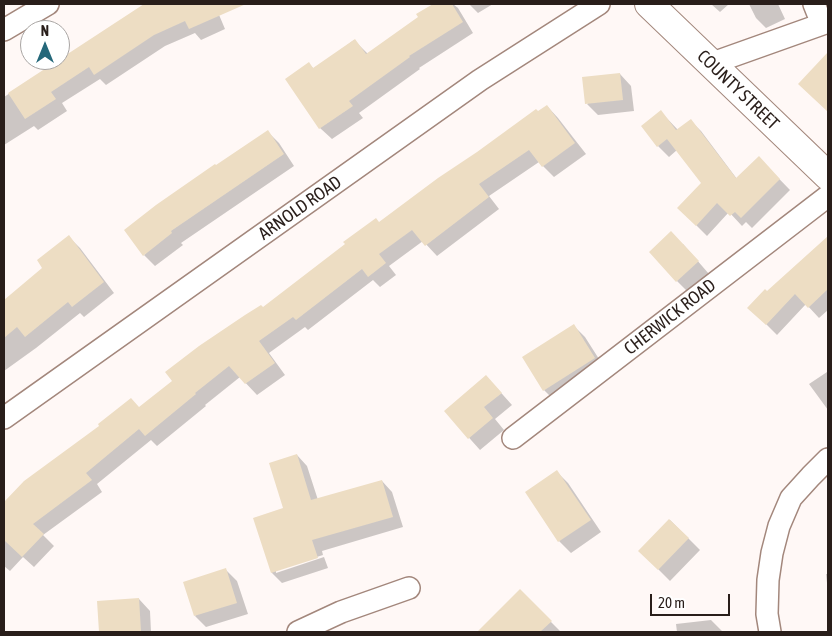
<!DOCTYPE html>
<style>
body{margin:0}
#map{position:relative;width:832px;height:636px;overflow:hidden;background:#fff8f6;font-family:"Asap Condensed",sans-serif}
canvas{display:block}
.frame{position:absolute;inset:0;border:5px solid #291e1a;pointer-events:none}
.north{position:absolute;left:20px;top:20px;width:50px;height:50px;box-sizing:border-box;background:#fff;border:1px solid #a9a5a3;border-radius:50%;rotate:0deg;font-size:14px;font-weight:700;line-height:20px;text-align:center;color:#291e1a}
.north::after{content:'';display:block;margin:auto;width:18px;height:22px;background:#25687a;clip-path:polygon(50% 0,100% 100%,50% 72%,0 100%)}
.scale{position:absolute;left:650px;top:594px;width:80px;height:22px;box-sizing:border-box;border:2px solid #291e1a;border-top:0;padding-left:6px;font-size:15px;line-height:18px;white-space:nowrap;color:#291e1a;-webkit-text-stroke:4px #fff;paint-order:stroke}
</style>
<div id="map">
<canvas width="832" height="636"></canvas>
<div class="frame"></div>
<div class="north">N</div>
<div class="scale">20 m</div>
</div>
<script>
const ctx = document.querySelector('canvas').getContext('2d');
ctx.lineJoin = 'round';
function paint(path, color) { ctx.fillStyle = color; ctx.fill(path, 'evenodd'); }
const poly = rows => new Path2D(rows.map(r => 'M' + r).join(''));
function strokePath(path, color, width, dash) { ctx.strokeStyle = color; ctx.lineWidth = width; ctx.lineCap = dash ? 'butt' : 'round'; ctx.setLineDash(dash || []); ctx.stroke(path); }
function label(font, color, halo, rows, align = 'center') {
  ctx.font = font + ' "Asap Condensed",sans-serif'; ctx.lineWidth = 4; ctx.setLineDash([]); ctx.textBaseline = 'middle'; ctx.strokeStyle = halo; ctx.fillStyle = color; for (const [text, x, y, turn = 0] of rows) {
    ctx.save(); ctx.translate(x, y); ctx.rotate((+turn || 0) * Math.PI / 180); ctx.textAlign = isNaN(turn) ? turn : align; if (halo) ctx.strokeText(text, 0, 0); ctx.fillText(text, 0, 0); ctx.restore();
  }
}
paint(poly([
 [153,4,211,4,217,10,225,29,201,40,195,33,165,46,106,85,100,79,62,103,67,111,38,130,34,126,4,145,4,97,133,12],
 [436,4,453,4,458,8,473,33,419,68,420,69,359,113,363,118,332,139,320,128,309,64,314,69,354,40,368,54,420,18,418,14],
 [469,4,493,4,478,13],
 [711,4,729,4,720,12],
 [749,4,778,4,785,19,766,28,756,18],
 [828,53,828,111,800,84],
 [620,74,631,86,634,111,598,115,587,104],
 [547,106,558,118,586,154,554,177,539,162,489,196,499,209,437,256,423,241,389,266,396,275,380,287,373,280,308,330,305,327,269,353,285,375,257,395,240,377,205,405,206,406,157,446,151,440,97,484,102,492,43,535,54,546,34,567,23,557,10,571,4,566,4,524,6,522,4,520,4,504,25,482,140,408,263,308,379,224],
 [661,112,678,130,691,121,701,131,737,179,759,158,790,190,752,228,746,222,742,226,729,212,707,236,679,208,702,183,677,150,669,157,658,146],
 [268,132,279,143,294,166,181,243,183,245,155,266,144,255],
 [69,237,80,248,114,293,84,317,80,313,36,348,4,371,4,305,20,292,44,268],
 [828,238,828,310,819,318,806,304,777,335,760,318,767,292],
 [683,244,709,274,688,292,677,281],
 [574,326,585,337,606,370,555,401,544,390],
 [827,372,828,373,828,410,809,384],
 [486,376,512,405,495,419,504,430,480,450,445,411],
 [297,455,307,466,318,500,382,481,392,492,403,527,322,551,323,555,276,570,276,573,324,557,328,568,282,583,272,573,255,518,285,509],
 [557,472,568,483,601,532,571,553,559,541,527,492],
 [670,520,700,550,670,581,640,551],
 [226,570,237,581,248,614,206,627,195,616],
 [826,574,828,574,828,593,828,592],
 [520,591,561,632,478,632],
 [139,599,150,611,151,632,100,632,98,602],
 [711,620,723,632,677,632,676,624]
]), '#0003');
paint(poly([
 [144,4,246,4,189,29,185,21,154,35,94,75,89,67,51,92,56,99,25,119,8,93],
 [433,4,452,4,463,22,409,56,410,57,349,101,353,106,319,129,285,79,309,62,313,68,355,39,366,54,418,17,416,14],
 [828,52,828,112,798,84],
 [620,73,623,100,585,104,582,77],
 [547,105,575,143,542,167,529,150,479,184,489,197,425,246,412,230,379,254,386,263,368,277,362,269,296,320,293,317,259,341,275,363,245,384,229,366,195,393,196,394,145,436,139,429,86,473,92,480,33,524,44,534,22,557,4,540,4,502,24,481,99,426,98,424,131,398,139,407,172,381,165,372,199,346,245,315,261,305,263,307,345,244,343,242,376,218,379,222,438,178,477,152,536,109,538,111],
 [661,110,676,130,691,119,736,178,759,156,780,179,741,218,735,212,730,216,717,203,696,226,677,208,701,183,667,139,657,147,641,126],
 [268,130,284,154,171,231,172,233,143,256,124,230,156,205,215,164,216,165],
 [671,231,699,261,676,282,649,252],
 [69,235,104,282,72,307,68,302,25,337,17,327,4,338,4,300,42,268,37,260],
 [828,236,828,289,808,308,795,294,766,325,747,308,765,289,767,291],
 [574,324,595,358,543,391,522,357],
 [486,375,502,393,484,407,493,418,468,439,444,411],
 [297,454,311,500,382,480,393,517,312,540,318,558,271,573,253,518,283,508,269,463],
 [557,470,591,520,558,542,525,492],
 [669,519,689,538,658,570,638,551],
 [226,568,237,603,194,616,183,582],
 [520,589,552,621,540,632,477,632],
 [139,598,141,632,99,632,97,601]
]), '#edddc3');
const minor = poly([
 [814,4,822,24],
 [4,30,48,4],
 [710,64,828,22],
 [4,418,480,80,599,4],
 [513,438,828,196],
 [298,632,341,612,409,588],
 [770,632,767,614,768,580,772,553,779,526,791,498,811,476,828,459]
]);
const secondary = poly([
 [649,4,828,176]
]);
strokePath(minor, '#a3877c', 24);
strokePath(secondary, '#a3877c', 30);
strokePath(minor, '#fff', 21);
strokePath(secondary, '#fff', 28);
label('18px', '#291e1a', '#fff', [
 ["COUNTY STREET",738,90,44],
 ["ARNOLD ROAD",300,208,-35],
 ["CHERWICK ROAD",670,317,-38]
]);
</script>
